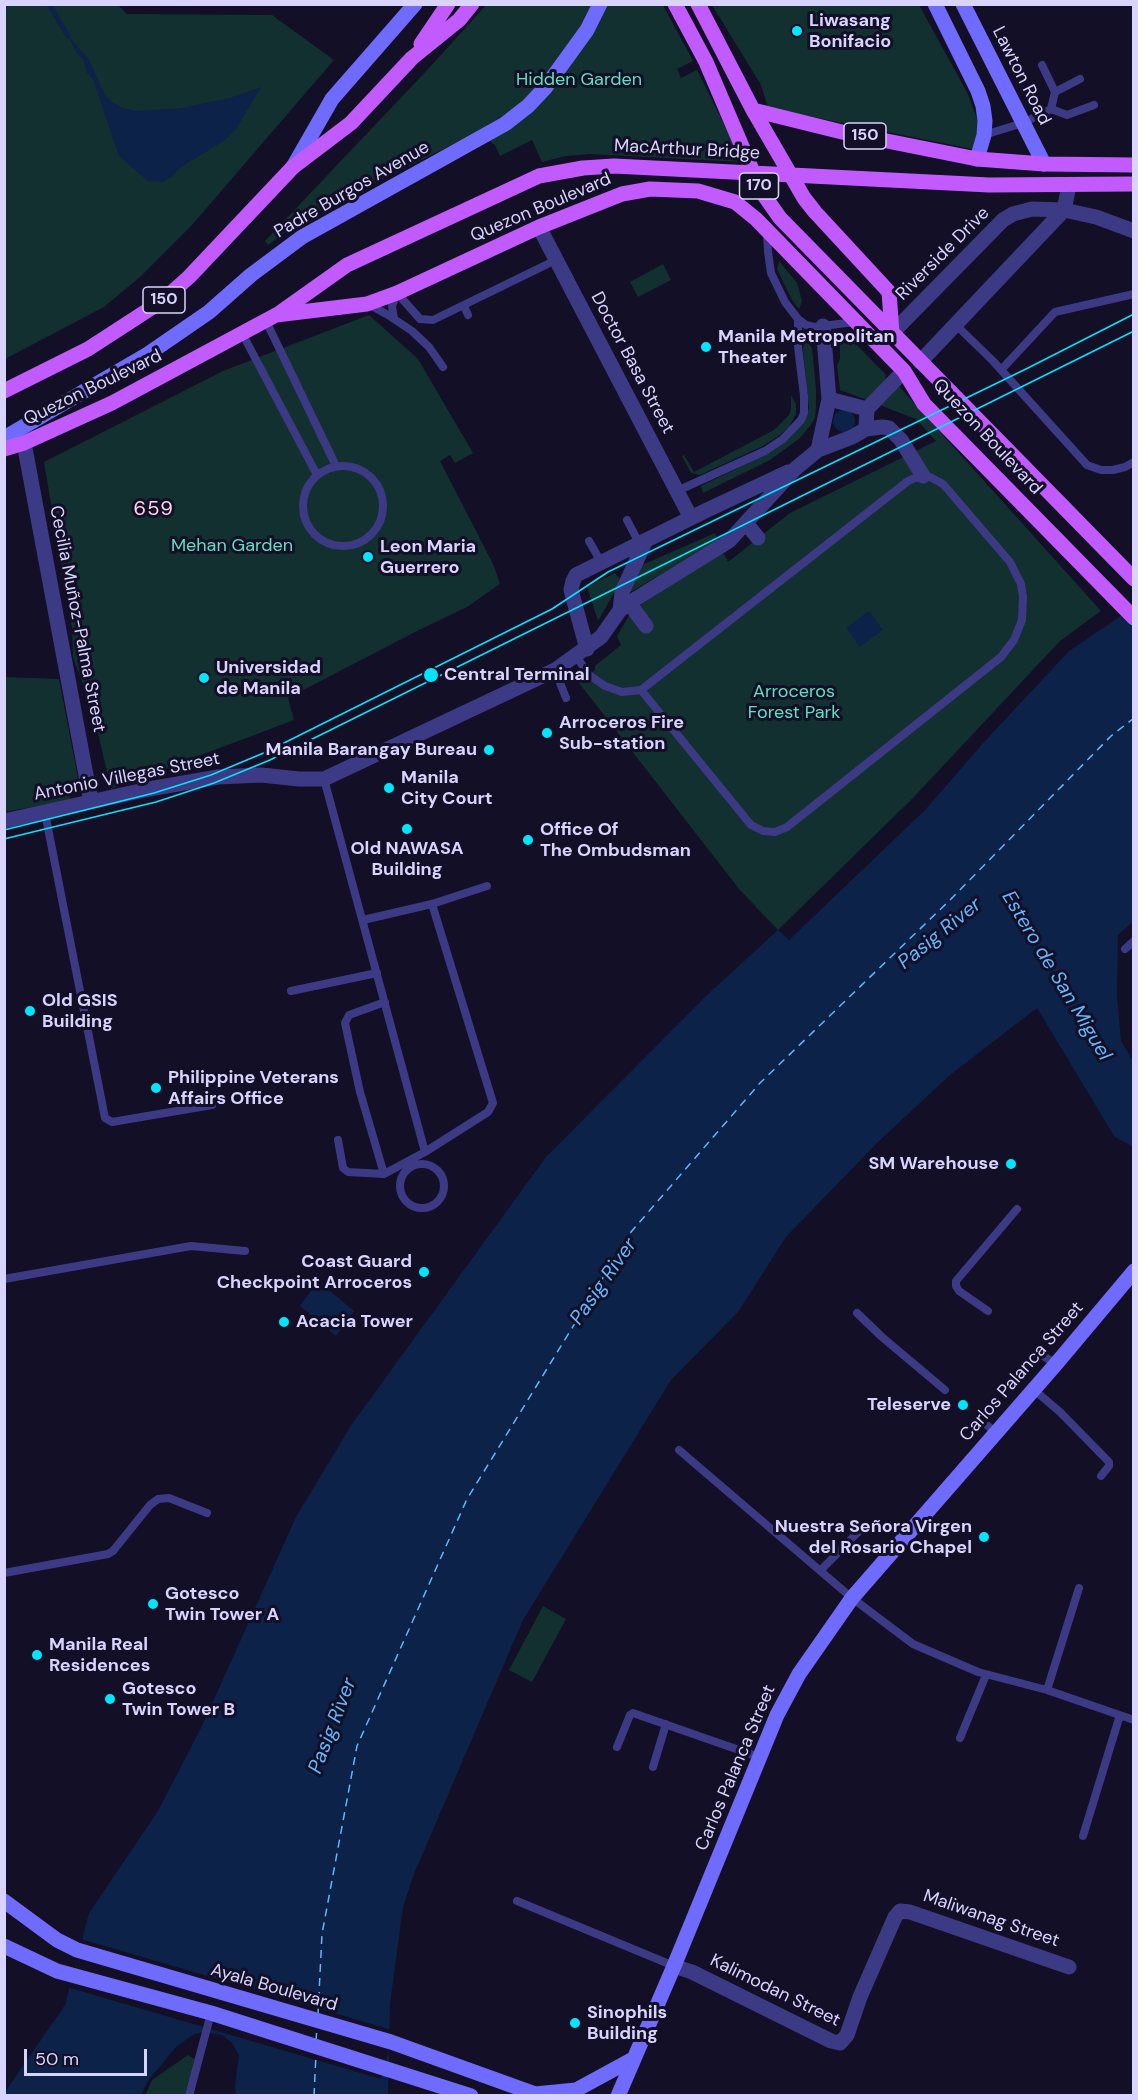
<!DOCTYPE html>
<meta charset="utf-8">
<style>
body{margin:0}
#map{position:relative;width:1138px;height:2100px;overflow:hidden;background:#130f26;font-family:"DM Sans",sans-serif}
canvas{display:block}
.frame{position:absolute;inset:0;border:6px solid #d9d4ff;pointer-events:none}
.scale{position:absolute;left:24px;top:2049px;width:123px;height:27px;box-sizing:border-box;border:3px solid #d9d4ff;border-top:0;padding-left:8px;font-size:18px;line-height:21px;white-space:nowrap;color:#d9d4ff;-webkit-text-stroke:4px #130f26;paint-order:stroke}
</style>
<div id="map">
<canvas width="1138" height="2100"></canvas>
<div class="frame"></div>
<div class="scale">50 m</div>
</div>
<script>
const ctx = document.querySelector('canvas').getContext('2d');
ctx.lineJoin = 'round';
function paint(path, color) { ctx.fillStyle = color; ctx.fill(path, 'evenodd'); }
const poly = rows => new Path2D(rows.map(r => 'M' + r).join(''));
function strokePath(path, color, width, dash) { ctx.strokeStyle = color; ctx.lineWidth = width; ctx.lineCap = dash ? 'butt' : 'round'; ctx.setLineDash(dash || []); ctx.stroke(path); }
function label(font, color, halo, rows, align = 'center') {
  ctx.font = font + ' "DM Sans",sans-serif'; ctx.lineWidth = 6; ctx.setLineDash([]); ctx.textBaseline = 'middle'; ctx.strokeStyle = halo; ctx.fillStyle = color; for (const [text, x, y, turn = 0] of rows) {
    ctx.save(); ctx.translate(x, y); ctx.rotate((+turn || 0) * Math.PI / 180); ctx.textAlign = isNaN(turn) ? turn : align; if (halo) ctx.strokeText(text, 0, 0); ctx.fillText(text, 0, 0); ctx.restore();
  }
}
paint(poly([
 [117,4,127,14,272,15,334,60,192,225,140,277,104,307,5,359,5,5],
 [486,5,663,5,693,61,677,69,681,78,697,70,743,162,590,154,566,156,542,162,532,140,500,156,495,145,478,132,332,204,288,230,268,245,265,241,430,67],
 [712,5,919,5,968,94,979,125,972,149,768,108,761,85],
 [779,261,797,283,802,301,799,309,792,300,777,269],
 [663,264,671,280,638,297,630,282],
 [369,315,418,359,473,453,455,463,450,455,440,461,493,564,500,584,467,607,417,631,288,698,294,720,111,789,93,712,73,657,72,628,44,462,223,371],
 [850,338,886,375,885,383,867,400,840,390,837,366,840,358,840,345,842,340],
 [804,343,809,343,812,349,816,389,816,408,815,418,810,426,800,438,770,460,703,493,701,486,767,454,785,441,804,421,809,408,803,351],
 [897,384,1101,611,1060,641,912,799,778,930,739,889,579,683,595,670,595,666,621,645,617,636,630,614,639,606,721,553,724,554,728,562,790,513,936,441,916,419,877,404],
 [791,395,796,404,796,414,789,427,780,435,763,446,700,475,691,473,682,456,684,455,694,472,774,430,789,415,791,409],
 [715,533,718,541,627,594,642,565],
 [615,573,621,581,598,621,587,587],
 [5,677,59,679,78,778,69,800,5,812],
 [543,1606,566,1619,532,1682,509,1670],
 [188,2055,199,2062,187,2095,145,2096,152,2080]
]), '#12302f');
paint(poly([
 [68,36,88,58,105,95,112,102,123,108,137,111,181,108,230,98,261,87,236,129,225,140,180,168,173,176,163,182,148,181,119,156,93,79,87,73,84,61,76,52],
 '833 421a11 11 0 1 1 22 0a11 11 0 1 1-22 0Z',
 [1133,603,1134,921,1118,935,1117,995,1121,1041,1133,1061,1133,1147,1114,1136,1037,1008,950,1075,877,1143,786,1237,738,1312,671,1380,523,1620,414,1874,403,1907,390,2004,388,2095,236,2095,235,2086,239,2055,232,2043,222,2035,205,2032,194,2034,176,2047,147,2082,141,2095,5,2096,5,2092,65,2005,89,1913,158,1811,202,1726,296,1517,352,1424,546,1157,706,996,778,930,789,940,925,810,985,741,1069,651,1118,618],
 [869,611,883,630,860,647,846,628],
 [318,1281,354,1311,336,1336,300,1306]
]), '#0c2248');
paint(poly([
 [81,1939,392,2030,392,2040,381,2079,67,1987]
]), '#130f26');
strokePath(poly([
 [49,4,68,36]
]), '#0c2248', 5);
strokePath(poly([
 [318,2014,322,1934,357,1746,467,1499,631,1232,760,1083,950,900,1111,736,1134,718],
 [316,2041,317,2027],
 [314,2096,316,2054]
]), '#62b6ff', 1.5, [8, 6]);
strokePath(poly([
 [1055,92,1080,79],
 [1051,109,1067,115,1094,105],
 [984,135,1023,123,1051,109,1055,92,1042,65],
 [767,233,768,252,771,273,785,302,798,319,806,325,814,327,855,322],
 [370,305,388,315,412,331,429,347,443,367],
 [464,306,468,315],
 [394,319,392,306,397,293,420,319,433,320,556,260],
 [266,321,336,466],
 [956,325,993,361,1087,465,1101,470,1113,470,1125,467,1134,462],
 [243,335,317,475],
 [1001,370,1055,312,1134,294],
 '303 506a40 40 0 1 1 80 0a40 40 0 1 1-80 0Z',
 [677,491,765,451,783,439,801,420,804,413,804,396,798,347,798,319],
 [627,520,639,543],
 [589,541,601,562],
 [576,656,589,675,605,686,622,692,641,690,751,825,763,831,775,832,787,827,1001,657,1014,640,1022,620,1023,597,1021,584,1010,562,943,484,930,477,915,478,908,481,641,690],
 [555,670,566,698],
 [324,779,425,1152],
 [45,813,105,1118,112,1122,212,1105],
 [432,904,487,886],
 [1125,949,1134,941],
 [291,991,377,973],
 [338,1140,343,1168,348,1172,384,1174,425,1152,488,1112,493,1103,432,904,363,920],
 '400 1186a22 22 0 1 1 44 0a22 22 0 1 1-44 0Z',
 [384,1174,360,1092,345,1023,349,1015,385,1002],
 [4,1279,191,1246,245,1251],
 [988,1311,959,1291,956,1286,956,1281,1017,1209],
 [857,1313,882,1337,945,1390],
 [1037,1352,1056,1364],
 [1033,1389,1060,1412,1109,1462,1109,1466,1101,1476],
 [981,1420,995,1432],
 [679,1450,852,1598,913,1644,978,1672,1047,1690,1134,1720],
 [821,1570,863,1527],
 [4,1573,108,1554,113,1551,150,1505,158,1499,169,1498,207,1513],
 [1047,1690,1079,1588],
 [960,1738,986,1675],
 [617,1747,630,1715,633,1713,759,1757],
 [653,1767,666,1724],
 [1083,1836,1120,1715],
 [517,1901,674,1966],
 [189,2096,211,2013]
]), '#3d3a85', 8);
strokePath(poly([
 [539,227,691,518],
 [892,333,1003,220,1013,214,1032,209,1064,210,1096,217,1134,231],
 [920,362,1064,210,1069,186],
 [829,399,867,409],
 [866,429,867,409,904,371],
 [24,443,91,802],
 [818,450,852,437,866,429,882,427,889,428,901,440,923,476],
 [746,523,758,538],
 [629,603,646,626],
 [620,610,622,592,646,540],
 [587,649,571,590,573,581,576,575,705,511,788,472],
 [4,821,149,789,218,777,261,775,299,779,324,779,555,670,601,637,620,610,629,603,729,541,795,469,818,450,829,399,823,326],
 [674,1966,692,1972,831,2041,840,2043,847,2035,860,1997,895,1917,900,1911,910,1912,1069,1967]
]), '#3d3a85', 15);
strokePath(poly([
 [935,4,978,91,983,106,985,121,984,135,977,159],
 [963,4,1044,164],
 [293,167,332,99,415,4],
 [4,438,148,354,209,312,251,275,302,237,505,124,528,106,545,88,587,30,600,4],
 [4,1901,57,1940,77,1950,391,2042,541,2096],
 [4,1946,57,1971,211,2013,471,2096],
 [535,2094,576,2090,633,2059],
 [618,2096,674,1966,777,1715,799,1674,852,1598,1056,1364,1134,1271]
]), '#6f6bff', 15);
strokePath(poly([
 [675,4,706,62,761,191,780,218,1134,579],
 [698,4,753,110,804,198,815,212,889,292,892,333],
 [421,44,448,4],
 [753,110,842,132,977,159,1044,164,1134,165],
 [278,314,347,265,539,176,583,168,614,166,989,185,1134,184],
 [4,391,88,349,162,301,189,277,293,167,351,123,412,58,459,20,472,4],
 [4,449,24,443,112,403,276,315,367,304,397,293,539,227,622,194,650,189,698,191,735,202,756,219,904,371,924,404,1134,618]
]), '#c25bff', 15);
strokePath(poly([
 [4,830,154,793,211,775,266,752,552,609,608,572,1028,368,1134,314],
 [4,839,156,802,214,783,270,760,1134,331]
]), '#00e5ff', 1.5);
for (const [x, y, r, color] of [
 [797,31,6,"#00e5ff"],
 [706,347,6,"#00e5ff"],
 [368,557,6,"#00e5ff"],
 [431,675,8,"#00e5ff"],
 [204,678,6,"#00e5ff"],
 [547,733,6,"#00e5ff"],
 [489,750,6,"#00e5ff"],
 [389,788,6,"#00e5ff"],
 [407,829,6,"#00e5ff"],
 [528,840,6,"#00e5ff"],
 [30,1011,6,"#00e5ff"],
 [156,1088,6,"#00e5ff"],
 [1011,1164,6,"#00e5ff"],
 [424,1272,6,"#00e5ff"],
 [284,1322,6,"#00e5ff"],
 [963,1405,6,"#00e5ff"],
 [984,1537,6,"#00e5ff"],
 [153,1604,6,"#00e5ff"],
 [37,1655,6,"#00e5ff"],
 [110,1699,6,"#00e5ff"],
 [575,2023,6,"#00e5ff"]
]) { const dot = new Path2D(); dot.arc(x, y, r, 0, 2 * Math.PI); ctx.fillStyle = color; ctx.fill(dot); strokePath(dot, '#130f26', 2); }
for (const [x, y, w] of [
 [865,136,42],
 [759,186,39],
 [164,300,42]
]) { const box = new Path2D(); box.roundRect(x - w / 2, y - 13, w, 26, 4.5); ctx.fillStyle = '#130f26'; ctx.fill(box); strokePath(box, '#d9d4ff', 1.5); }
label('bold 16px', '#d9d4ff', null, [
 ["150",865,136],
 ["170",759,186],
 ["150",164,300]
]);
label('bold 18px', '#d9d4ff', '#130f26', [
 ["Liwasang",809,21],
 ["Bonifacio",809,42],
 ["Manila Metropolitan",718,337],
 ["Theater",718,358],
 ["Leon Maria",380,547],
 ["Guerrero",380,568],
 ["Universidad",216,668],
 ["de Manila",216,689],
 ["Central Terminal",444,675],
 ["Arroceros Fire",559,723],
 ["Sub-station",559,744],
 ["Manila Barangay Bureau",477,750,"right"],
 ["Manila",401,778],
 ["City Court",401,799],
 ["Office Of",540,830],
 ["The Ombudsman",540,851],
 ["Old NAWASA",407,849,"center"],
 ["Building",407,870,"center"],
 ["Old GSIS",42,1001],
 ["Building",42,1022],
 ["Philippine Veterans",168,1078],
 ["Affairs Office",168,1099],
 ["SM Warehouse",999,1164,"right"],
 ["Coast Guard",412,1262,"right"],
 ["Checkpoint Arroceros",412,1283,"right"],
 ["Acacia Tower",296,1322],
 ["Teleserve",951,1405,"right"],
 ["Nuestra Señora Virgen",972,1527,"right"],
 ["del Rosario Chapel",972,1548,"right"],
 ["Gotesco",165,1594],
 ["Twin Tower A",165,1615],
 ["Manila Real",49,1645],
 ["Residences",49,1666],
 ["Gotesco",122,1689],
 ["Twin Tower B",122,1710],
 ["Sinophils",587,2013],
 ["Building",587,2034]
], 'left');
label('18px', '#d9d4ff', '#130f26', [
 ["Lawton Road",1021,76,63],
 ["MacArthur Bridge",687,150,3],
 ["Padre Burgos Avenue",352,190,-30],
 ["Quezon Boulevard",541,208,-23],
 ["Riverside Drive",943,254,-45],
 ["Doctor Basa Street",632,363,62],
 ["Quezon Boulevard",93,388,-26],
 ["Quezon Boulevard",987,437,47],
 ["Cecilia Muñoz-Palma Street",77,619,79],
 ["Antonio Villegas Street",127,777,-11],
 ["Carlos Palanca Street",1022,1372,-49],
 ["Carlos Palanca Street",736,1768,-67],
 ["Maliwanag Street",991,1919,19],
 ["Ayala Boulevard",274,1988,16],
 ["Kalimodan Street",775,1991,26]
]);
label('18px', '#5fe0c0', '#130f26', [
 ["Hidden Garden",579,80],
 ["Mehan Garden",232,546],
 ["Arroceros",794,692],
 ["Forest Park",794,713]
]);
ctx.letterSpacing = '1.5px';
label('20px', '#ffd6f0', '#130f26', [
 ["659",154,510]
]);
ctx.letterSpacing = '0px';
label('italic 20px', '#62b6ff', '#130f26', [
 ["Pasig River",940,934,-39],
 ["Estero de San Miguel",1056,976,59],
 ["Pasig River",604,1282,-55],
 ["Pasig River",333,1726,-69]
]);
</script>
